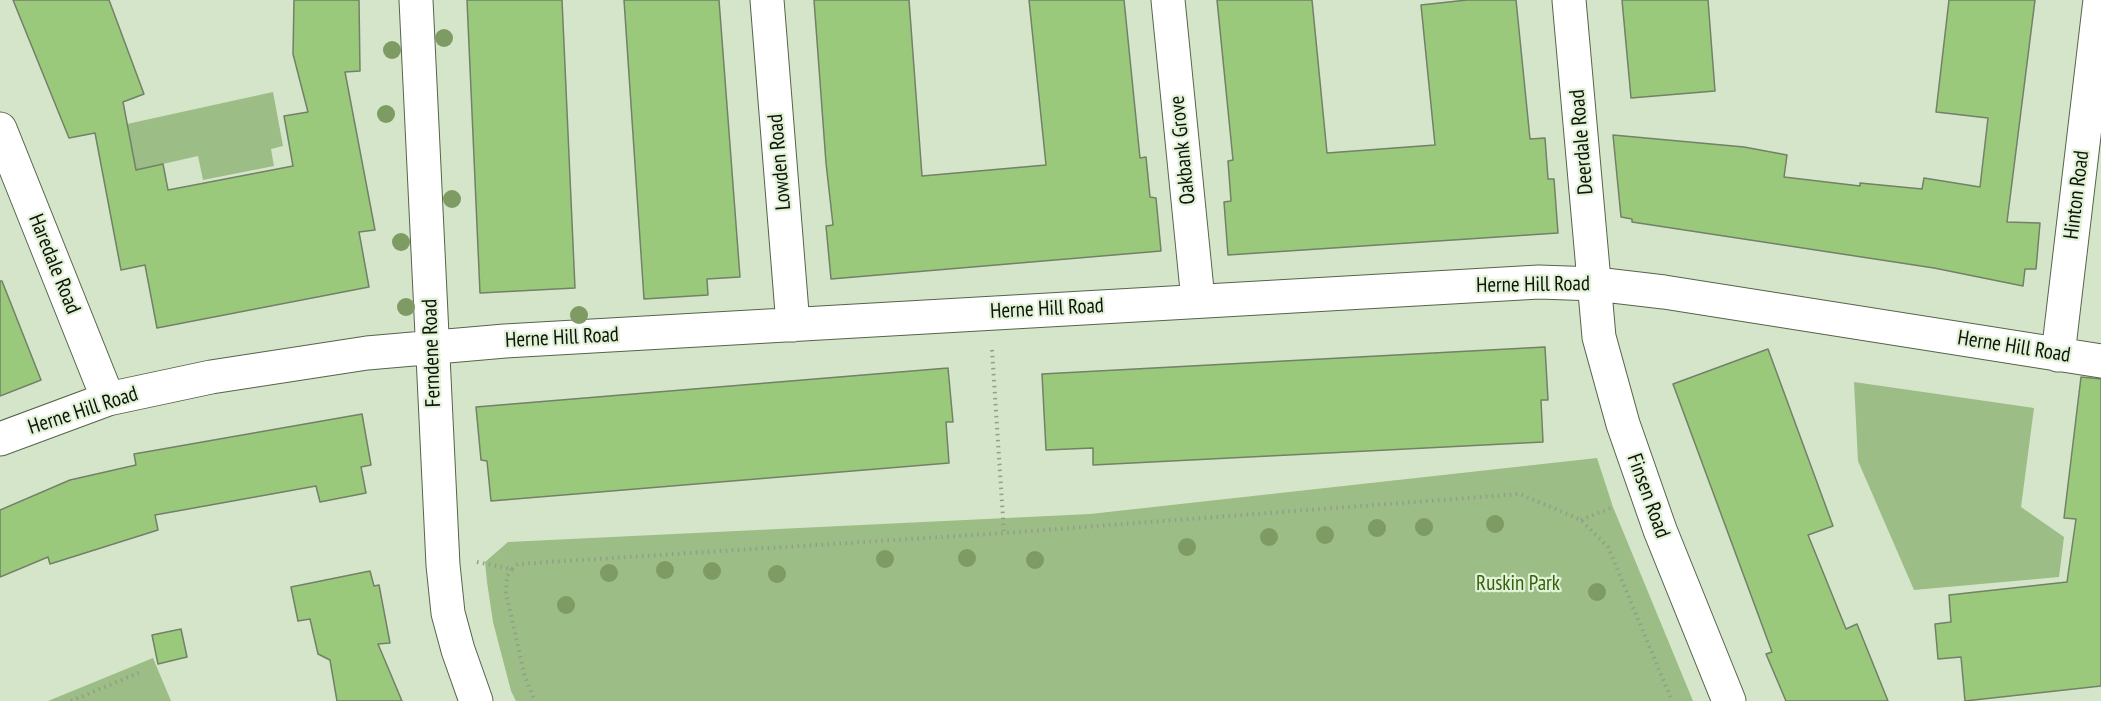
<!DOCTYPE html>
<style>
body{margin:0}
canvas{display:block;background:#d4e5c9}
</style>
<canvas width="2101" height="701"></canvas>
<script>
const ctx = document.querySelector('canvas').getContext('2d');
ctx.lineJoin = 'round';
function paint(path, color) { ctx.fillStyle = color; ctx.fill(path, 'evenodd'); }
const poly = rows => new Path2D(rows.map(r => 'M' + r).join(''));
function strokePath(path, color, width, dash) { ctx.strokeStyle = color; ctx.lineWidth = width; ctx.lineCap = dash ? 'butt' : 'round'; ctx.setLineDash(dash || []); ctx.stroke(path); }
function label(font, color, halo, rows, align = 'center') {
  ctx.font = font + ' "PT Sans Narrow",sans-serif'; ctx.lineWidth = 4.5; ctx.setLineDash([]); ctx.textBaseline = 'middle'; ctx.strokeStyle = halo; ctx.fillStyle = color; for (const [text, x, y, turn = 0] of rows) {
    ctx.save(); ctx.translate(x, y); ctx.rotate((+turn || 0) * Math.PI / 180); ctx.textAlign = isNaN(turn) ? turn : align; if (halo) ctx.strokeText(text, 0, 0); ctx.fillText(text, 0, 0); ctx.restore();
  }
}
paint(poly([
 [273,92,283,146,271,149,274,166,203,180,198,156,136,170,127,124],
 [1854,382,2034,408,2021,507,2064,537,2059,577,1914,590,1858,461],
 [1597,458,1613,507,1693,701,516,701,511,691,493,622,487,582,485,562,508,542,1090,514],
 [153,658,171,701,48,701]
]), '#9cbd86');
const building = poly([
 [13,0,109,0,144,94,123,102,136,170,163,164,168,190,293,166,284,116,308,112,293,54,294,0,359,0,360,71,345,72,375,230,359,232,369,287,157,328,145,265,121,270,95,133,69,138,13,0],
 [467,0,562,0,575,288,480,293,467,0],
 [624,0,719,0,740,277,707,279,708,295,644,299,624,0],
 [814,0,909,0,922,176,1046,165,1029,0,1124,0,1140,158,1146,157,1150,197,1156,198,1161,251,831,279,826,226,833,225,826,163,814,0],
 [1217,0,1312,0,1327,153,1435,145,1421,5,1467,0,1516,0,1530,139,1545,138,1548,179,1554,179,1558,233,1228,255,1224,202,1231,201,1228,161,1233,160,1217,0],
 [1622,0,1708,0,1715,91,1631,98,1622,0],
 [1949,0,2035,0,2007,222,2040,223,2036,269,2025,269,2023,286,1934,268,1632,222,1632,219,1621,217,1613,135,1744,147,1787,155,1784,177,1860,186,1860,183,1922,189,1924,178,1980,187,1988,118,1936,112,1949,0],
 [0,281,2,281,41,380,0,396,0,281],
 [1545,347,1548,400,1541,400,1543,442,1093,465,1093,448,1046,450,1042,374,1545,347],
 [1768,349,1833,526,1808,535,1846,629,1857,624,1888,701,1786,701,1766,654,1772,652,1673,384,1768,349],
 [948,368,953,422,946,422,949,463,491,501,487,461,481,460,476,407,948,368],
 [2081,377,2101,379,2101,686,1965,701,1961,657,1938,659,1935,624,1951,622,1949,595,2067,582,2076,519,2064,518,2081,377],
 [362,414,371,465,361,467,366,493,320,502,316,486,155,515,158,530,50,564,48,557,0,577,0,510,70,480,136,465,134,454,362,414],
 [370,571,374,586,379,585,390,643,378,644,402,701,337,701,330,660,318,654,310,619,298,621,291,587,370,571],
 [181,629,187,657,158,664,152,635,181,629]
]);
paint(building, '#9bc97c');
strokePath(building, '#728168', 1.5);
const minor = poly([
 [416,0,443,565,448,613,458,650,476,701],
 [767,0,793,325],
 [1168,0,1198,300],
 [1569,0,1599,337,1623,424,1660,530,1729,701],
 [0,129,108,399],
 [2058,355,2100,0],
 [0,439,108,399,211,377,367,353,505,341,1539,282,1596,284,1664,292,2101,361]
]);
strokePath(minor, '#55644b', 35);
strokePath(poly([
 [992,350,1004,533],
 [1581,520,1613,507],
 [477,562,512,569,507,576,506,593,525,677,535,701],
 [512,569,518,564,1004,533,1520,494,1581,520,1608,547,1672,701],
 [71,701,143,671]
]), '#929f89', 4, [1.5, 4.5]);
strokePath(minor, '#fff', 33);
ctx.fillStyle = '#7d9b62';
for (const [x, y] of [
 [444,38],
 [392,50],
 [386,114],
 [452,199],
 [401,242],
 [406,307],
 [579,315],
 [1495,524],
 [1424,527],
 [1377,528],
 [1325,535],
 [1269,537],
 [1187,547],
 [967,558],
 [885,559],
 [1035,560],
 [665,570],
 [712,571],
 [609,573],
 [777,574],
 [1597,592],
 [566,605]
]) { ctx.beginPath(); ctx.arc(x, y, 9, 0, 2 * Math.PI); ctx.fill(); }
label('21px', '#0f140b', '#e1f2d6', [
 ["Deerdale Road",1582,142,-95],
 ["Oakbank Grove",1183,150,-96],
 ["Lowden Road",780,162,-95],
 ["Hinton Road",2077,195,-83],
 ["Haredale Road",54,264,68],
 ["Herne Hill Road",1533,285,-1],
 ["Herne Hill Road",1047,309,-3],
 ["Herne Hill Road",562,338,-3],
 ["Herne Hill Road",2014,347,9],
 ["Ferndene Road",432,353,-92],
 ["Herne Hill Road",83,411,-18],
 ["Finsen Road",1648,496,70]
]);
label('21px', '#365f0e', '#e1f2d6', [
 ["Ruskin Park",1518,584]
]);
</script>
